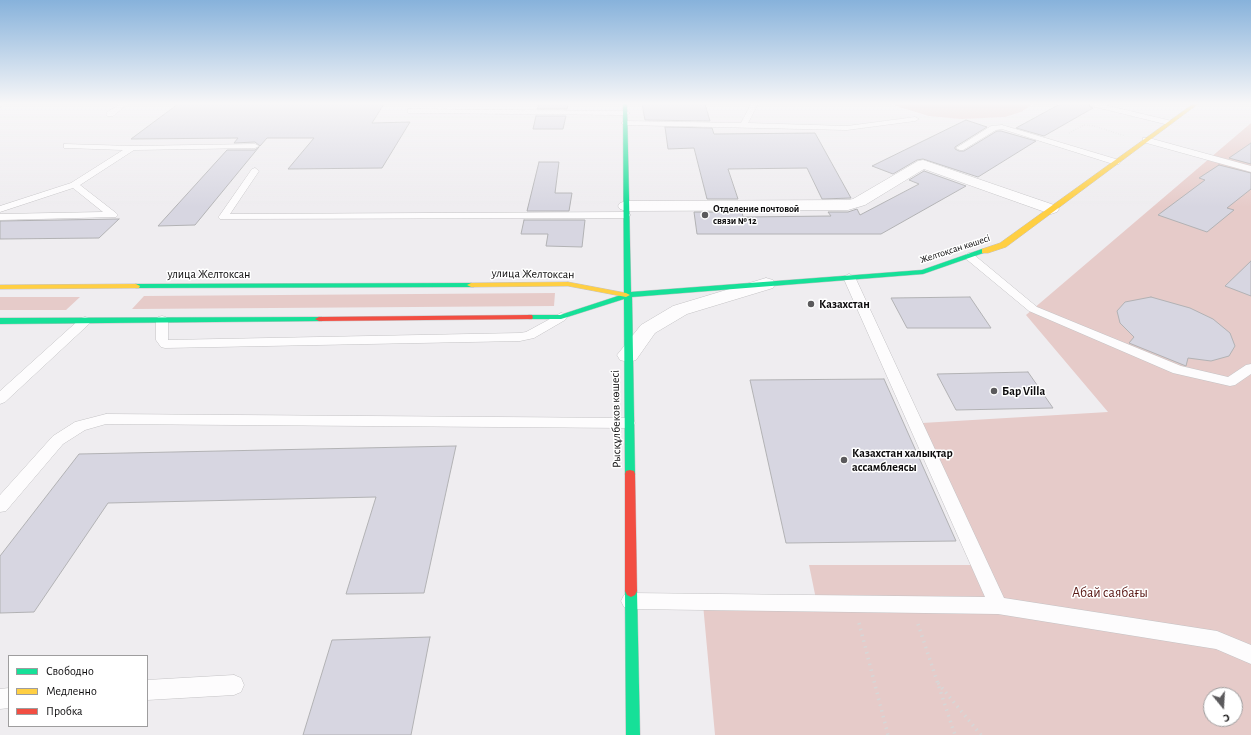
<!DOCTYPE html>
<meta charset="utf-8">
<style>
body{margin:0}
#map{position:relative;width:1251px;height:735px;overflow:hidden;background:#efedf0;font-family:"Alegreya Sans",sans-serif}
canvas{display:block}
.legend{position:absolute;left:8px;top:655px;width:140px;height:72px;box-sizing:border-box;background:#fff;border:1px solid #9e9d9e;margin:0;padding:5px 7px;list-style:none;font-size:12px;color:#0c0b0c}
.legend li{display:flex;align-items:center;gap:8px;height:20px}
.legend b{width:20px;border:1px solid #9e9d9e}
.north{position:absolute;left:1203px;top:687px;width:40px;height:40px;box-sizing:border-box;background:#fff;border:1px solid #9e9d9e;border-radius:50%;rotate:162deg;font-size:11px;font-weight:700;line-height:16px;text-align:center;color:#0c0b0c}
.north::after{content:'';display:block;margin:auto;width:14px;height:18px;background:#5b5a5c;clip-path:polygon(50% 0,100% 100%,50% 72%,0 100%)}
</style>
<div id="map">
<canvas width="1251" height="735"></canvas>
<ul class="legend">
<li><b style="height:5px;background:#16e098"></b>Свободно</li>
<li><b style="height:5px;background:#ffcf43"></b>Медленно</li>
<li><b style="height:5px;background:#f24e42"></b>Пробка</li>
</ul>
<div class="north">С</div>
</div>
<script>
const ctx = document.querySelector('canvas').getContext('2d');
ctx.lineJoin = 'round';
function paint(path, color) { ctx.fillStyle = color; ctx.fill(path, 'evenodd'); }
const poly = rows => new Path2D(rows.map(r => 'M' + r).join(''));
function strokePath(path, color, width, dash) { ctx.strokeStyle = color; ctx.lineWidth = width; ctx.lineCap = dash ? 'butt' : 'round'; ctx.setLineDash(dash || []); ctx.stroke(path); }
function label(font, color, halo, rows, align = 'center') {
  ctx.font = font + ' "Alegreya Sans",sans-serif'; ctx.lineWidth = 3; ctx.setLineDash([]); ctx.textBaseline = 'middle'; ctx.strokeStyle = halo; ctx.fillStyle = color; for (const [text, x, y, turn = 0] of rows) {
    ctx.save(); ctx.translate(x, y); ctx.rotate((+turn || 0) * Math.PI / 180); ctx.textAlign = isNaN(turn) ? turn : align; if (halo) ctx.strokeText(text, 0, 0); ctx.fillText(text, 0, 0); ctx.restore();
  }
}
paint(poly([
 [892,104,1033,104,1021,112,1005,117,961,119,929,116,899,107],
 [1251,123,1251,735,715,735,703,604,817,604,809,565,971,565,922,423,1108,412,1026,315],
 [1211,695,1235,695,1235,719,1211,719],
 [555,293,554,306,132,309,144,296],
 [0,297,80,297,66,310,0,310]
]), '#e6cbc9');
const building = poly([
 [178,104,384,104,372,123,410,122,382,168,288,169,314,138,267,138,260,146,255,142,234,143,238,138,131,139,178,104],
 [539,104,568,104,567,109,537,109,539,104],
 [642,104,705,104,710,121,645,120,642,104],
 [1060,104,1089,104,1090,107,1093,108,1044,136,1016,128,1060,104],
 [536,116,566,116,563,129,533,129,536,116],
 [966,120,987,127,955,147,955,149,959,151,964,151,997,131,1001,131,1036,141,978,177,923,159,917,160,893,174,872,166,966,120],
 [665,127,712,128,714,134,815,133,851,198,822,199,807,168,728,169,738,199,707,199,694,148,668,149,665,127],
 [1251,143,1251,164,1229,158,1251,143],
 [259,147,195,225,158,226,227,150,255,150,259,147],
 [539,162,559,162,555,193,572,193,569,211,527,211,539,162],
 [1219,165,1251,173,1251,189,1227,208,1234,210,1207,232,1158,215,1205,180,1199,178,1219,165],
 [924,171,966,186,881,234,697,234,694,212,742,212,743,217,831,216,828,212,848,212,857,209,860,215,919,184,909,180,924,171],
 [119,219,99,238,0,239,0,221,119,219],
 [524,220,585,220,582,247,546,246,548,234,521,234,524,220],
 [1251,261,1251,296,1225,286,1251,261],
 [970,297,991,328,907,328,891,298,970,297],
 [1151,297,1190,308,1213,319,1230,333,1235,346,1229,356,1211,361,1188,358,1186,366,1129,343,1134,337,1120,323,1117,311,1125,302,1151,297],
 [1028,372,1053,408,956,410,937,374,1028,372],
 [884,379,956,541,786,543,750,380,884,379],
 [456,446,424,593,346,594,376,497,108,503,34,612,0,613,0,556,79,454,456,446],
 [430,637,411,735,303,735,332,640,430,637]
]);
paint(building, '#d7d6e1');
strokePath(building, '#b2b2b4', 1);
const lane = poly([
 [0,104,6,104,0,107,0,104],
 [120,104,128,104,113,116,107,116,107,112,120,104],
 [751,104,758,104,748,123,847,126,915,117,919,119,915,121,847,130,625,125,621,123,625,121,741,123,751,104],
 [1090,104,1101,104,1172,121,1173,123,1169,125,1091,106,1090,104],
 [408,109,626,111,630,113,626,115,411,113,408,113,408,109],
 [1002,125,1119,160,1120,162,1119,164,1113,164,1002,129,996,130,963,150,960,150,956,148,991,126,1002,125],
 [1143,138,1149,138,1251,166,1251,172,1143,142,1143,138],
 [64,144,132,146,255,144,259,146,255,148,134,150,80,185,116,213,118,215,116,217,0,220,0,214,103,212,73,188,0,212,0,206,71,183,123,150,67,148,64,148,64,144],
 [255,168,259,171,230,214,626,212,631,215,626,218,220,219,218,217,220,215,252,169,255,168],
 [969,253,973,254,1037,307,1181,366,1228,377,1246,365,1251,364,1251,374,1235,385,1230,386,1173,373,1029,311,965,258,964,256,969,253],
 [849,274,855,277,1004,598,1217,631,1251,645,1251,664,1216,649,998,614,630,609,624,607,621,601,624,595,630,593,985,597,843,277,849,274],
 [561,313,565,314,567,317,565,320,534,338,520,341,165,348,161,347,156,340,156,320,158,317,162,316,166,317,168,320,168,340,520,333,526,332,561,313],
 [85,317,89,318,91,321,89,324,5,402,0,404,0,391,81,318,85,317],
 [106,414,628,418,633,419,635,423,633,427,628,428,106,424,85,430,63,444,6,511,0,512,0,495,53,436,75,422,106,414],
 [234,675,241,678,244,685,241,692,234,695,147,700,147,680,234,675],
 [9,688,9,708,0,709,0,689,9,688]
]);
const street = poly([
 [923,160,1057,206,1059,209,1057,212,1051,214,1045,212,924,169,865,205,848,210,626,211,620,209,618,206,620,203,626,201,848,200,853,199,918,161,923,160],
 [766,278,773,280,775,284,773,288,687,314,655,333,636,360,628,362,620,360,617,355,641,325,673,306,766,278]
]);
const fast = poly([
 [623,104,627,104,631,292,922,270,982,249,985,249,989,251,923,274,632,297,635,474,634,477,630,478,626,477,625,474,624,299,561,319,529,319,525,317,529,315,560,315,624,294,623,104],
 [471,283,475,285,474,287,136,288,132,286,136,284,471,283],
 [319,317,322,317,323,319,322,321,0,324,0,318,319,317],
 [631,585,635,587,637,591,640,735,626,735,625,591,627,587,631,585]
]);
const slow = poly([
 [1193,104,1198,104,1006,247,988,253,982,253,982,249,1000,243,1193,104],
 [568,282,626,293,630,295,626,297,568,286,471,287,467,285,471,283,568,282],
 [136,284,140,286,139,288,0,289,0,285,136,284]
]);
const jam = poly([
 [529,315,532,315,533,317,532,319,319,321,315,319,319,317,529,315],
 [630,470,634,471,635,474,637,591,635,595,631,597,627,595,625,591,625,474,626,471,630,470]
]);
strokePath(lane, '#c4c3c5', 1);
strokePath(street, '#c4c3c5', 1);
strokePath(fast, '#c4c3c5', 1);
strokePath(slow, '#c4c3c5', 1);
strokePath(jam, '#c4c3c5', 1);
strokePath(poly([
 [1069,133,1084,125,1094,126,1125,136]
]), '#d7d7d7', 1.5, [0.5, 2]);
strokePath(poly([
 [859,623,888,735],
 [918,624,955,735],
 [938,683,981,735]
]), '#d7d7d7', 3.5, [1.5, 4.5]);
paint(lane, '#fdfcfd');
paint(street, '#fdfcfd');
paint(fast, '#16e098');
paint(slow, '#ffcf43');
paint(jam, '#f24e42');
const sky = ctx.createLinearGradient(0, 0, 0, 207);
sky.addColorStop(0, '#87b2db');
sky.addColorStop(0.5, '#f8f7f8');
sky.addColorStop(1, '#f8f7f800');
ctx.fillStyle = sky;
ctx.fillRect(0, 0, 1251, 207);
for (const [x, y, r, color] of [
 [705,215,4,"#5b5a5c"],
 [811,304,4,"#5b5a5c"],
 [994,391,4,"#5b5a5c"],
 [844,460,4,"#5b5a5c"]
]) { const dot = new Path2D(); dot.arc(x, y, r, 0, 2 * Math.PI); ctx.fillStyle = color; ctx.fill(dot); strokePath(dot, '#fff', 1.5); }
label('bold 10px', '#0c0b0c', '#fff', [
 ["Отделение почтовой",713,209],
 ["связи № 12",713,221]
], 'left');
label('10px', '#0c0b0c', '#fff', [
 ["Желтоқсан көшесі",955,249,-18]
]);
label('12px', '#0c0b0c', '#fff', [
 ["улица Желтоксан",209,274],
 ["улица Желтоксан",533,274,1],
 ["Рысқұлбеков көшесі",616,419,-91]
]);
label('bold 12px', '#0c0b0c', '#fff', [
 ["Казахстан",819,304],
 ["Бар Villa",1002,391],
 ["Казахстан халықтар",852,453],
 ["ассамблеясы",852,467]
], 'left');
label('14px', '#581713', '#fff', [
 ["Абай саябағы",1110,593]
]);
</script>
